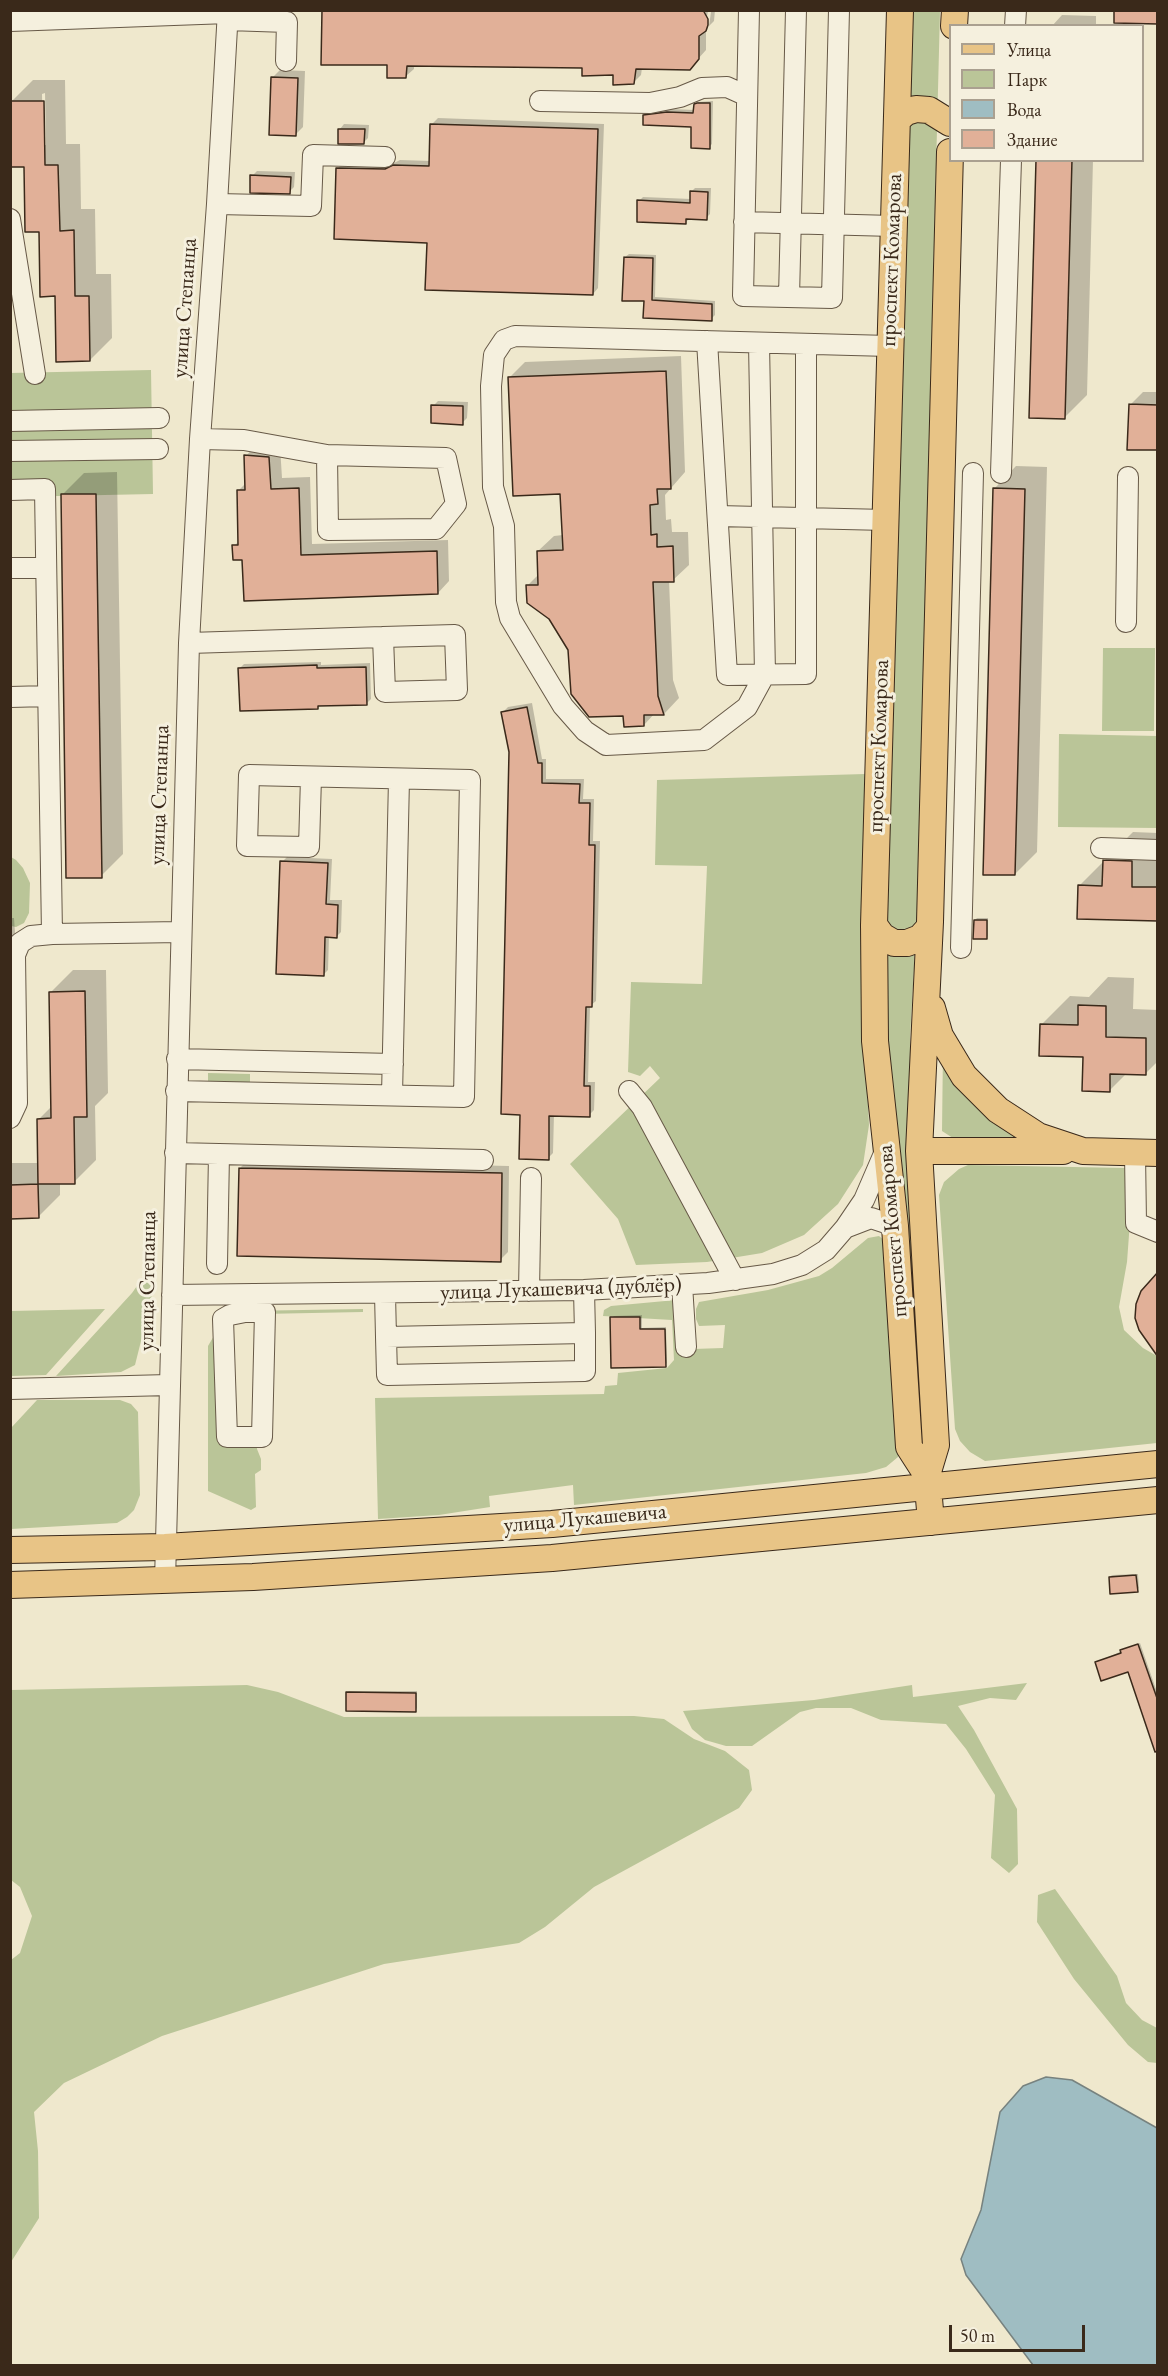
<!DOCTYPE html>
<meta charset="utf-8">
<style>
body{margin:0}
#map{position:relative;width:1168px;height:2376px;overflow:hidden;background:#efe8cd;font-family:"EB Garamond",serif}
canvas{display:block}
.frame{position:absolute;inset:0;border:12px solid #3a291a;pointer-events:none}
.legend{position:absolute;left:949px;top:24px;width:195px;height:138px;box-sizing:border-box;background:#f5f0de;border:2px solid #aaa090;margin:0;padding:8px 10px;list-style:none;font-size:18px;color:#3a291a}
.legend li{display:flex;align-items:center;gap:12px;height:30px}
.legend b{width:30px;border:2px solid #aaa090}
.scale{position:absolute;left:949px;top:2325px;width:136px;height:27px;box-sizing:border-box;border:3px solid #3a291a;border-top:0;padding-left:8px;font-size:18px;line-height:21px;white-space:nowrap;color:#3a291a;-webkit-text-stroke:4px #f5f0de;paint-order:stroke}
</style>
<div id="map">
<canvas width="1168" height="2376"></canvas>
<div class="frame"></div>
<ul class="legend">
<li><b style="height:8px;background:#e8c486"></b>Улица</li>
<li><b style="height:16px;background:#bac598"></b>Парк</li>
<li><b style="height:16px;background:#9fbdc2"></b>Вода</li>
<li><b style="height:16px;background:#e1b098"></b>Здание</li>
</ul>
<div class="scale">50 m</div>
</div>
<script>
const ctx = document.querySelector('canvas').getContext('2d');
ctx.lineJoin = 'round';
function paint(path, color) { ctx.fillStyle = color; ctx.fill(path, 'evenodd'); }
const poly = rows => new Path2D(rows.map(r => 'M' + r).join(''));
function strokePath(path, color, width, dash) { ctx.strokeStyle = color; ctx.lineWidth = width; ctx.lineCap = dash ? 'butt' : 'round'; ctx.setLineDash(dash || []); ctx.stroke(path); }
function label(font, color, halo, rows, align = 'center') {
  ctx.font = font + ' "EB Garamond",serif'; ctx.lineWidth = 6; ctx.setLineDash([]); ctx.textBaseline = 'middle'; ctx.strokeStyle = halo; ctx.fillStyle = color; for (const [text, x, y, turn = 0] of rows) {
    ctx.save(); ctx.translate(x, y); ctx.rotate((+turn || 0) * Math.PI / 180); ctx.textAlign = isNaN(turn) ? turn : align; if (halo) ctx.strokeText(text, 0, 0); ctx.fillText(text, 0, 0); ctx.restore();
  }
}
paint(poly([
 [909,11,940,11,917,917,910,1037,910,1163,927,1447,921,1448,885,1044,884,917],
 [151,370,153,494,11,497,10,373],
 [1103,648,1155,648,1154,731,1102,731],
 [1059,734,1157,736,1157,828,1058,827],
 [865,774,864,1023,869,1125,863,1165,838,1204,804,1235,762,1253,707,1262,636,1265,618,1219,570,1164,660,1078,650,1066,640,1076,628,1072,631,982,702,984,707,866,655,865,657,780],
 [11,857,16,860,23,868,30,883,29,913,24,923,16,927,11,926],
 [943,1049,990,1116,1016,1137,1024,1139,956,1140,942,1131],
 [208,1073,250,1074,250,1083,208,1082],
 [968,1165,1126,1168,1132,1194,1127,1262,1119,1307,1124,1330,1143,1348,1157,1356,1157,1443,985,1461,970,1452,960,1441,955,1429,939,1195,944,1182,959,1169],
 [879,1236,885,1241,903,1446,898,1457,886,1467,866,1473,574,1505,573,1485,489,1496,490,1507,439,1515,378,1519,375,1398,604,1394,605,1386,617,1385,618,1373,667,1368,674,1360,672,1320,603,1316,604,1310,611,1306,676,1300,693,1349,723,1348,725,1325,699,1326,696,1319,696,1309,699,1302,768,1290,819,1276,832,1268,868,1238],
 [144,1265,155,1266,151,1301,135,1365,121,1372,56,1376,132,1293,144,1276],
 [105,1309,46,1375,11,1376,11,1311],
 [363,1309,363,1312,261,1314,243,1311],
 [218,1329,227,1437,257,1437,257,1449,261,1459,261,1470,255,1474,256,1507,251,1510,208,1491,208,1346],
 [37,1400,120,1400,131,1404,138,1412,140,1495,134,1510,127,1517,117,1523,11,1529,11,1428],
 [1027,1683,1016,1700,990,1698,958,1706,974,1730,1017,1809,1018,1864,1009,1873,991,1858,995,1795,966,1749,946,1724,881,1720,851,1708,816,1708,800,1712,752,1746,726,1746,705,1740,692,1729,683,1711,814,1700,912,1685,913,1697],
 [247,1685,278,1692,344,1717,634,1716,664,1719,694,1739,725,1751,749,1770,752,1790,739,1808,594,1887,545,1927,519,1943,384,1964,162,2036,64,2083,34,2112,38,2151,39,2218,11,2262,11,1960,20,1953,32,1916,20,1887,11,1880,11,1690],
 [1055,1889,1117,1976,1126,2003,1142,2020,1157,2028,1157,2063,1148,2062,1128,2045,1074,1979,1037,1922,1038,1895]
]), '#bac598');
const water = poly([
 [1046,2077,1072,2080,1157,2128,1157,2365,1033,2365,966,2275,961,2259,981,2210,1000,2112,1023,2086,1046,2077]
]);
paint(water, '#9fbdc2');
strokePath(water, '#77827f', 1.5);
paint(poly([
 [325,10,715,10,714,21,709,26,711,12,708,11,704,33,706,31,706,50,689,69,642,68,641,75,633,83,615,73,583,67,414,64,414,69,406,76],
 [1062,15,1096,16,1096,26,1052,26],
 [280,70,305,71,303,127,295,135,272,78],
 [33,80,65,80,66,144,80,144,81,209,95,209,96,274,111,274,112,338,90,360,56,295,11,102],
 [45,93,46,145,43,145,42,94],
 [713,101,712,144,709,147,693,125,645,116,648,112,671,109,695,110,695,105,698,102],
 [438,118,604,124,598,288,593,294,428,241,338,168,344,162,392,164,400,160,431,161,432,124],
 [344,124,369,125,368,138,363,143,340,129],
 [1037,160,1093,160,1087,395,1065,417],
 [257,171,295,172,294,187,289,192,252,176],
 [695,188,711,188,710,214,706,218,690,218,685,223,639,201,643,197,691,199,691,192],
 [629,254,656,255,655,297,715,301,715,315,711,319,645,300,625,257],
 [681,356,685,472,665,495,666,520,671,519,672,532,688,532,689,565,673,580,669,580,673,680,679,698,664,714,655,713,644,725,570,649,528,585,539,574,538,551,554,536,563,535,562,492,509,378,525,362],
 [1143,392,1158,392,1158,449,1130,405],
 [438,401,468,402,467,418,462,423,433,406],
 [257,444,280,446,282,478,310,477,312,544,448,540,449,581,438,593,244,558,234,546,240,540,238,491,246,483,246,456],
 [1016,466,1047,467,1037,852,1015,874,994,489],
 [117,472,123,854,101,876,62,495,84,473],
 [321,662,321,665,370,663,371,699,367,703,321,704,318,708,240,668,244,664],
 [532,703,542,759,546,759,546,779,584,779,583,799,594,799,593,841,600,841,596,1001,590,1006,588,1082,595,1082,594,1110,589,1115,554,1114,553,1153,548,1158,521,1114,511,752,503,712,508,707],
 [1133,832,1158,833,1158,919,1079,886],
 [287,857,332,859,330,900,342,900,341,932,336,937,329,936,328,970,323,975,282,862],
 [10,918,14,918,20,1005,10,1014],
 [977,918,988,918,988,936,986,938,975,920],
 [73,970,106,970,108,1093,95,1106,96,1160,74,1182,60,1182,60,1195,38,1217,10,1217,10,1163,39,1163,39,1119,52,1106,51,992],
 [1108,977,1134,978,1133,1009,1158,1010,1158,1061,1145,1074,1127,1073,1109,1091,1084,1055,1042,1024,1070,996,1089,997],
 [248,1160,509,1166,508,1252,500,1260,240,1168],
 [642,1315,642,1328,666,1327,667,1363,665,1365,612,1318,614,1316],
 [1138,1574,1139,1588,1137,1590,1110,1577,1112,1575],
 [1140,1643,1158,1695,1158,1754,1129,1670,1097,1662],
 [349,1691,417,1691,417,1708,415,1710,347,1693]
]), '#0003');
const building = poly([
 [322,10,703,10,708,19,708,25,706,31,699,36,699,59,690,70,636,69,634,84,613,85,613,75,582,76,582,68,407,66,406,78,387,78,387,65,321,65,322,10],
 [1114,10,1158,10,1158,24,1114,23,1114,10],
 [271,77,298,78,296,136,269,135,271,77],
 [10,101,44,101,45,165,58,165,60,231,74,230,75,296,89,296,90,361,56,362,55,296,40,297,39,232,25,232,24,167,10,167,10,101],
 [697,103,710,103,710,149,691,148,691,127,643,125,643,115,667,112,693,113,694,104,697,103],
 [430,124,598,129,593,295,425,290,427,243,334,239,336,168,385,169,393,165,429,166,430,124],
 [338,129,365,129,364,144,338,144,338,129],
 [1036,160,1072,160,1065,419,1029,418,1036,160],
 [250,175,291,177,290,194,250,193,250,175],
 [690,191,708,192,707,220,686,219,686,224,637,222,637,200,690,203,690,191],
 [624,257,653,258,652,300,712,304,712,321,643,318,644,301,622,301,624,257],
 [666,371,671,489,657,489,658,504,650,505,651,535,657,534,657,547,673,546,674,582,653,582,658,696,664,715,644,715,644,726,624,727,623,716,589,717,571,694,568,650,549,619,527,603,526,585,538,585,537,551,563,550,560,494,513,496,508,377,666,371],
 [1129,404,1158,405,1158,450,1127,450,1129,404],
 [431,405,463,406,463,425,431,423,431,405],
 [244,455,269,457,271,489,299,488,301,555,437,551,438,594,244,601,242,560,233,560,232,545,238,545,237,490,245,490,244,455],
 [993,488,1025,489,1015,875,983,875,993,488],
 [61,494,96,494,102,878,66,878,61,494],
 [317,665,317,668,366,667,367,705,318,706,318,709,240,711,238,668,317,665],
 [527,707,538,763,542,763,542,783,580,784,579,803,590,803,589,845,595,845,592,1007,586,1007,584,1086,590,1086,590,1117,549,1116,549,1160,519,1159,520,1115,501,1114,509,752,501,712,527,707],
 [1103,860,1132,861,1132,887,1158,887,1158,921,1077,919,1078,885,1102,886,1103,860],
 [280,861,328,863,326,904,338,905,337,938,325,937,324,976,276,974,280,861],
 [974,920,987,920,987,939,973,939,974,920],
 [85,991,87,1117,74,1117,75,1184,38,1184,37,1119,51,1118,49,992,85,991],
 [1078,1005,1106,1006,1106,1037,1146,1038,1146,1075,1110,1074,1110,1092,1082,1091,1083,1057,1039,1056,1040,1024,1078,1025,1078,1005],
 [239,1168,502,1173,501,1262,237,1256,239,1168],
 [38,1184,39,1218,10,1219,10,1185,38,1184],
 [1158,1272,1158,1357,1139,1330,1135,1318,1136,1304,1141,1291,1158,1272],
 [610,1317,640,1317,640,1329,665,1329,666,1367,611,1368,610,1317],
 [1136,1575,1138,1592,1110,1594,1109,1577,1136,1575],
 [1138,1644,1158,1701,1158,1751,1155,1752,1128,1672,1101,1681,1095,1662,1121,1653,1120,1650,1138,1644],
 [346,1692,416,1693,416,1712,346,1711,346,1692]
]);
paint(building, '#e1b098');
strokePath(building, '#3a291a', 1.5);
const minor = poly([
 [749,10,743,296,832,298,839,10],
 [228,20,287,22,286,61],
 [10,21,228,13],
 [1015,26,1016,10],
 [540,101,650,103,680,97,702,88,727,87,747,96],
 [217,204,311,206,313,155,385,157],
 [10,219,35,374],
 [744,222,893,226],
 [789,297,796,10],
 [707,341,727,675,806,674,806,344],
 [759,343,765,674,747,707,704,740,606,745,585,731,563,706,510,618,506,602,504,526,493,487,491,386,494,355,504,340,515,336,889,346],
 [10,421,159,418],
 [200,439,244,440,327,455,446,458,456,504,436,529,328,530,327,455],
 [10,451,158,449],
 [1001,473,1011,160],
 [10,490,45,489,52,934],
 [718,516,886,520],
 [10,568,46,568],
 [1126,622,1128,477],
 [189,643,383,637,455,635,457,690,385,692,383,637],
 [10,697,48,696],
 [1101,848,1158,850],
 [961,948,973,473],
 [177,1059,393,1064],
 [176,1091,464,1097,470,780,249,775,247,846,309,847,311,777],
 [629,1091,642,1107,735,1280],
 [392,1095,399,779],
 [10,1118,17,1103,15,955,20,943,31,936,52,934,180,932],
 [175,1153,483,1160],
 [1135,1153,1136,1223,1158,1232],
 [845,1228,871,1218,895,1226],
 [217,1264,219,1154],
 [682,1285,686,1347],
 [529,1291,531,1178],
 [385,1294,386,1337,585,1333,584,1290],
 [172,1295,584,1290,708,1283,773,1274,802,1265,826,1250,845,1228,864,1200,886,1149],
 [245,1312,265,1312,262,1437,227,1437,223,1319,230,1315,245,1312],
 [386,1337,387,1375,585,1371,585,1333],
 [10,1389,169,1385],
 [165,1581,189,643,200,439,217,204,228,10]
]);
const major = poly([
 [900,10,874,925,875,1041,895,1226,909,1447,927,1475],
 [954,26,955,10],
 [897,120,906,112,916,109,929,110,950,123],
 [874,925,882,936,894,943,907,943,920,938,929,928],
 [932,1008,940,1036,964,1076,998,1110,1038,1136,1083,1151,1158,1153],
 [919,1151,1063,1151],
 [931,1522,927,1475,936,1445,919,1151,930,922,950,152],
 [10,1550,165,1547,552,1524,1158,1464],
 [10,1585,253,1577,552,1558,1158,1500]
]);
strokePath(minor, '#675947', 22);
strokePath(major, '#3a291a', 28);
strokePath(minor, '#f5f0de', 20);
strokePath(major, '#e8c486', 26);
label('22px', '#3a291a', '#f5f0de', [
 ["проспект Комарова",892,260,-88],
 ["улица Степанца",185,308,-86],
 ["проспект Комарова",879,746,-88],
 ["улица Степанца",160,795,-88],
 ["проспект Комарова",893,1231,-95],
 ["улица Степанца",148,1281,-89],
 ["улица Лукашевича (дублёр)",561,1289,-2],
 ["улица Лукашевича",585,1519,-5]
]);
</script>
